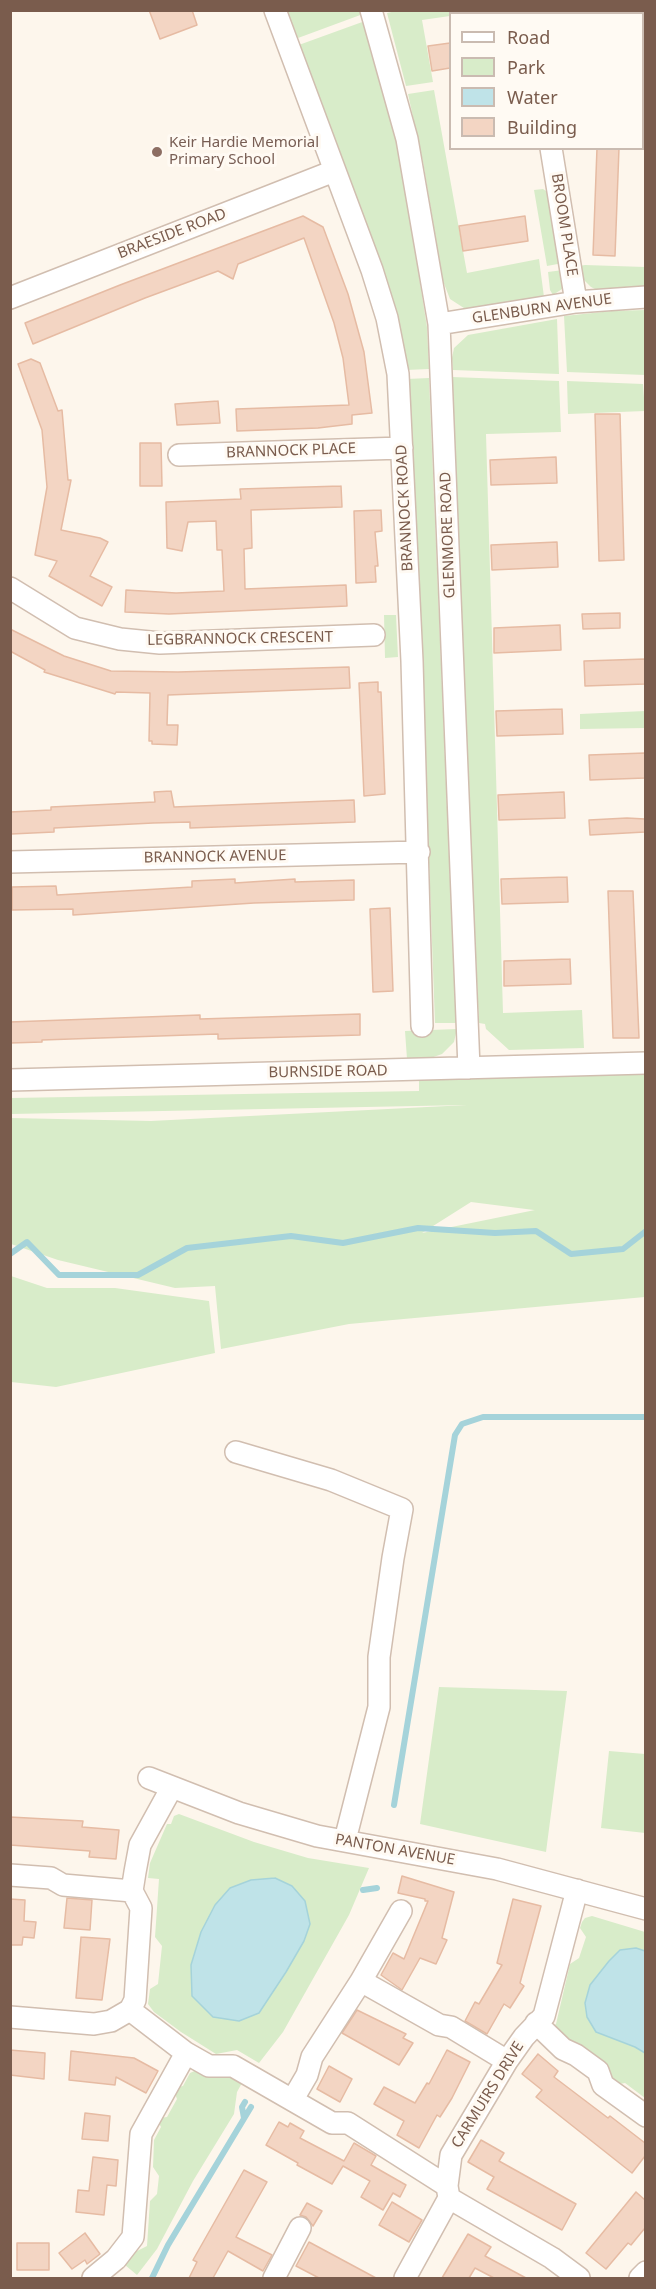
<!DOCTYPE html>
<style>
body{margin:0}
#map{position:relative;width:656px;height:2289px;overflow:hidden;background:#fdf6ec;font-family:"Noto Sans",sans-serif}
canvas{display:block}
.frame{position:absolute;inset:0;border:12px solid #7a5c4d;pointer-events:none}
.legend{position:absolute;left:449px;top:12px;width:195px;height:138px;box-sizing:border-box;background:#fffaf3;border:2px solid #cabbb1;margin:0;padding:8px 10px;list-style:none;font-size:18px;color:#7a5c4d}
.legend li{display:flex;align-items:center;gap:12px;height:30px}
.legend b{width:30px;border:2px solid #cabbb1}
</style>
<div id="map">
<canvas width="656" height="2289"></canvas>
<div class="frame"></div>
<ul class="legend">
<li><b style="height:8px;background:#fff"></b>Road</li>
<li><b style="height:16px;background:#d8ecc9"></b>Park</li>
<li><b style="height:16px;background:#bfe3e8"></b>Water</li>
<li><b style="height:16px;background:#f3d5c3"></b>Building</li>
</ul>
</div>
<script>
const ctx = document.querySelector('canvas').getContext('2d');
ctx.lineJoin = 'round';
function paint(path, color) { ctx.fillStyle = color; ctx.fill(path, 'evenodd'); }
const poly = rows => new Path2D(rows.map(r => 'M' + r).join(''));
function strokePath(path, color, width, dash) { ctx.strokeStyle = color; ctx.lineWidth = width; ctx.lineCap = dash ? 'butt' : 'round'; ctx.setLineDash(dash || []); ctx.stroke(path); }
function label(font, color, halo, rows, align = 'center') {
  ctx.font = font + ' "Noto Sans",sans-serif'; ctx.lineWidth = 6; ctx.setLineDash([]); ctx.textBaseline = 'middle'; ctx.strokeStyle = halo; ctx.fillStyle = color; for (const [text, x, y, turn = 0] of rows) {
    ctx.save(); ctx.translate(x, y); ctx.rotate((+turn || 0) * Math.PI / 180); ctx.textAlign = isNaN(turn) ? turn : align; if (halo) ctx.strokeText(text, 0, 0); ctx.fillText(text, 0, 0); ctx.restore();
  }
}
paint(poly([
 [362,10,363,14,298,38,294,28,288,30,280,11],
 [396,11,396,10,486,11,450,14,450,16,422,20,433,82,406,86,387,13],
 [365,21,393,126,406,194,427,327,429,369,406,370,296,46],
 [434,90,467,273,539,259,544,297,467,310,450,299,443,281,423,162,408,94],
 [543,189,549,193,563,263,547,266,534,190],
 [585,265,645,267,645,287,597,290,591,287,581,277,579,266],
 [563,270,564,283,562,289,553,295,550,290,548,272],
 [645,310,645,375,567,372,564,316,612,311],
 [557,319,559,374,453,370,452,358,454,348,468,335],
 [452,377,559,381,561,432,486,434,503,1013,582,1010,584,1048,509,1050,486,1029,485,1024,479,1023,460,620],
 [429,378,456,1023,435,1023,426,781,407,379],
 [567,381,643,384,645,411,568,414],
 [384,615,396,615,398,657,385,658],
 [645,711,645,728,580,729,580,714],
 [457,1029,454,1042,442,1054,428,1059,407,1059,405,1031],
 [645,1073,645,1297,349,1324,221,1349,215,1286,175,1288,58,1260,11,1244,11,1118,151,1121,467,1105,11,1114,11,1098,419,1091,419,1080],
 [471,1202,534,1210,535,1210,422,1233],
 [11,1276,47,1288,115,1288,209,1301,215,1353,56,1387,11,1382],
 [439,1687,567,1691,546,1852,420,1824],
 [609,1751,645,1754,645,1833,601,1828],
 [179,1814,254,1842,308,1858,369,1868,349,1915,283,2032,259,2063,237,2050,216,2054,181,2032,154,2012,148,2004,150,1989,158,1984,162,1946,155,1937,159,1879,148,1878,150,1863,167,1824,171,1824,174,1816],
 [592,1916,645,1932,645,2098,625,2083,614,2085,551,2028,556,2024,570,1964,579,1958,586,1937,580,1928,582,1922,585,1918],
 [199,2069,230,2074,243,2081,237,2092,234,2114,193,2181,157,2249,137,2275,125,2265,133,2253,147,2246,150,2201,157,2194,159,2176,153,2167,154,2140,161,2127,158,2121,159,2118,167,2117,177,2099,174,2091,177,2087,183,2086,190,2073]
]), '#d8ecc9');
const water = poly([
 [275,1878,292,1886,305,1901,310,1924,304,1941,286,1972,259,2013,239,2021,213,2017,192,1996,191,1965,201,1932,215,1905,230,1888,251,1880,275,1878],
 [636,1948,645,1951,645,2053,635,2047,596,2032,587,2017,585,2003,590,1985,609,1961,620,1950,636,1948]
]);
paint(water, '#bfe3e8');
strokePath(water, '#a5d3da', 1.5);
strokePath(poly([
 [10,1254,27,1242,59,1275,138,1275,187,1248,291,1236,343,1243,418,1228,495,1233,536,1231,571,1254,623,1249,646,1231],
 [394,1805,455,1435,462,1424,483,1417,646,1417],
 [363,1890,377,1888],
 [244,2118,242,2107,245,2102],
 [152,2278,168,2245,251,2107]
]), '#a5d3da', 6);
const building = poly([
 [149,10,192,10,197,25,160,39,149,10],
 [450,43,450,68,432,71,428,46,450,43],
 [597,148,619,148,615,256,593,255,597,148],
 [303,216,323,227,348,294,364,352,372,413,352,415,352,424,318,428,237,431,236,409,349,405,343,358,334,323,304,238,238,264,233,279,218,271,145,298,33,344,25,323,120,285,303,216],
 [525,216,528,241,463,251,459,226,525,216],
 [31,359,40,363,58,411,62,410,68,480,71,480,61,530,100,538,108,542,90,576,112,587,102,606,49,576,57,561,35,555,47,487,42,430,18,364,31,359],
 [218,401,220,423,177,425,175,404,218,401],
 [595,414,620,414,624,560,599,561,595,414],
 [140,443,161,443,162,486,140,486,140,443],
 [556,457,557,483,491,485,490,460,556,457],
 [341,486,342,507,251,510,252,548,244,549,245,589,346,585,347,606,169,614,125,612,126,590,176,593,224,591,222,550,217,550,216,521,188,522,182,551,167,548,166,502,241,499,240,489,341,486],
 [381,510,382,531,375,532,378,566,375,566,376,582,356,583,354,511,381,510],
 [557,542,558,567,492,570,491,545,557,542],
 [620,613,620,628,583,629,582,614,620,613],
 [560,625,561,650,494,653,494,628,560,625],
 [10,629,64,656,111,671,178,672,349,667,350,688,168,695,167,725,178,725,177,745,152,744,152,741,149,741,150,693,116,692,115,694,44,672,45,670,10,651,10,629],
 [645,659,645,684,585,686,584,661,645,659],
 [378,682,378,692,381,692,385,794,364,796,359,683,378,682],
 [562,709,563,734,497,736,496,711,562,709],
 [645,753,645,778,590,780,589,755,645,753],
 [171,791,174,807,354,800,355,822,190,828,190,822,153,823,54,828,54,832,11,834,10,812,51,810,51,807,155,802,154,792,171,791],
 [564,792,565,818,499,820,498,795,564,792],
 [627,818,645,819,645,832,590,835,589,820,627,818],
 [567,877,568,902,502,904,501,879,567,877],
 [235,879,235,883,295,879,295,882,354,880,354,900,254,903,73,915,73,909,12,910,12,887,56,886,57,895,192,887,192,881,235,879],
 [608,891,633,891,639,1038,613,1038,608,891],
 [390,908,393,991,373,992,370,909,390,908],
 [570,959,571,984,504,986,504,961,570,959],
 [360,1014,360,1035,218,1039,218,1034,42,1040,42,1042,10,1043,10,1022,200,1015,200,1019,360,1014],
 [10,1817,83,1821,82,1827,119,1830,116,1859,89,1857,90,1851,10,1845,10,1817],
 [402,1876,454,1892,442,1938,447,1940,436,1964,420,1958,402,1990,381,1975,393,1953,404,1959,428,1901,425,1901,425,1899,398,1893,402,1876],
 [67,1898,92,1900,90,1930,64,1928,67,1898],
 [10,1899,25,1900,24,1921,36,1922,34,1938,23,1937,22,1945,10,1945,10,1899],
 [513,1899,541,1906,520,1983,524,1986,510,2008,504,2004,487,2034,465,2021,475,2002,479,2004,502,1965,497,1963,513,1899],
 [81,1937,110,1939,102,2000,76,1998,81,1937],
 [357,2010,406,2034,403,2038,413,2043,399,2065,342,2033,357,2010],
 [10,2050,45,2053,44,2079,10,2075,10,2050],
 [447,2050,470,2062,452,2098,440,2117,437,2115,419,2148,397,2135,404,2121,374,2104,384,2087,415,2103,427,2083,429,2084,447,2050],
 [71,2051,134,2058,158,2071,146,2093,116,2077,115,2085,69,2080,71,2051],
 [538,2054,558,2071,554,2077,608,2118,610,2116,645,2143,645,2156,632,2173,536,2097,542,2090,522,2074,538,2054],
 [329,2066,352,2079,340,2102,317,2089,329,2066],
 [85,2113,110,2116,108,2141,82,2139,85,2113],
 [279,2122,288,2127,290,2123,304,2131,300,2138,344,2161,354,2143,376,2156,371,2165,406,2185,400,2197,393,2193,383,2210,361,2197,370,2181,343,2166,332,2184,297,2165,298,2163,266,2145,279,2122],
 [481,2140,504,2153,499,2161,576,2204,562,2230,487,2189,494,2177,468,2162,481,2140],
 [93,2157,118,2160,116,2186,107,2185,104,2215,76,2212,78,2190,89,2191,93,2157],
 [244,2170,267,2182,236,2237,272,2255,263,2271,228,2251,213,2278,189,2278,197,2262,193,2260,244,2170],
 [636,2192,645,2200,645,2228,631,2245,628,2243,606,2269,586,2253,636,2192],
 [392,2202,422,2220,409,2242,379,2225,392,2202],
 [307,2203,322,2211,313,2226,306,2217,300,2215,307,2203],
 [85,2233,100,2254,87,2264,85,2260,72,2269,59,2253,85,2233],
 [468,2234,491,2247,485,2256,526,2278,494,2278,475,2268,469,2278,442,2278,468,2234],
 [309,2242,376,2278,319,2278,296,2266,309,2242],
 [17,2243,49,2243,49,2270,17,2270,17,2243]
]);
paint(building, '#f3d5c3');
strokePath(building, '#e6bba3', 1.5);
const minor = poly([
 [275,10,372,270,387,318,398,374,412,661,422,1026],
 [371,10,407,139,439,324,469,1068],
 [551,148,576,302],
 [10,298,334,171],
 [439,324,576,302,646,297],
 [179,455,402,448],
 [10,588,75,628,120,639,160,643,374,635],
 [10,862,419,852],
 [10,1080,646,1063],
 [236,1452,331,1480,402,1509,393,1558,379,1657,379,1707,345,1840],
 [149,1778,239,1813,317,1836,497,1869,646,1909],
 [10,1875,51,1878,63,1885,132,1891],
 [361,1981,439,2025,451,2027,507,2061],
 [130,2010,186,2053,209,2066,233,2066,332,2123,348,2123,447,2186],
 [10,2017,94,2024,111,2021,130,2010,135,2000,141,1908,132,1891,135,1872,140,1845,172,1787],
 [536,2023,563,2049,576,2055,598,2071,603,2085,646,2116],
 [293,2099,307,2075,312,2057,361,1981,401,1911],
 [449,2198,447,2186,451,2155,507,2061,524,2037,544,2016,577,1890],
 [449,2198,552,2258,579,2278],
 [93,2278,116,2259,133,2237,141,2134,186,2053],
 [274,2278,300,2228],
 [405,2278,449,2198],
 [640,2278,646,2272]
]);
strokePath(minor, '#d1beb0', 24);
strokePath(minor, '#fff', 21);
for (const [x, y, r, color] of [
 [157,152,6,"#8d6e63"]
]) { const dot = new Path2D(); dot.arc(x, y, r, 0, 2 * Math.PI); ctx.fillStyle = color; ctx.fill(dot); strokePath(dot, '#fffaf3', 2); }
label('15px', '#785e54', '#fffaf3', [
 ["Keir Hardie Memorial",169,143],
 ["Primary School",169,160]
], 'left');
label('15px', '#7a5c4d', '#fffaf3', [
 ["BROOM PLACE",564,225,81],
 ["BRAESIDE ROAD",172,234,-21],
 ["GLENBURN AVENUE",542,309,-8],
 ["BRANNOCK PLACE",291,451,-2],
 ["BRANNOCK ROAD",405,508,-93],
 ["GLENMORE ROAD",448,535,-92],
 ["LEGBRANNOCK CRESCENT",240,639,-1],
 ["BRANNOCK AVENUE",215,857,-1],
 ["BURNSIDE ROAD",328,1072,-1],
 ["PANTON AVENUE",395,1850,10],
 ["CARMUIRS DRIVE",488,2095,-58]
]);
</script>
